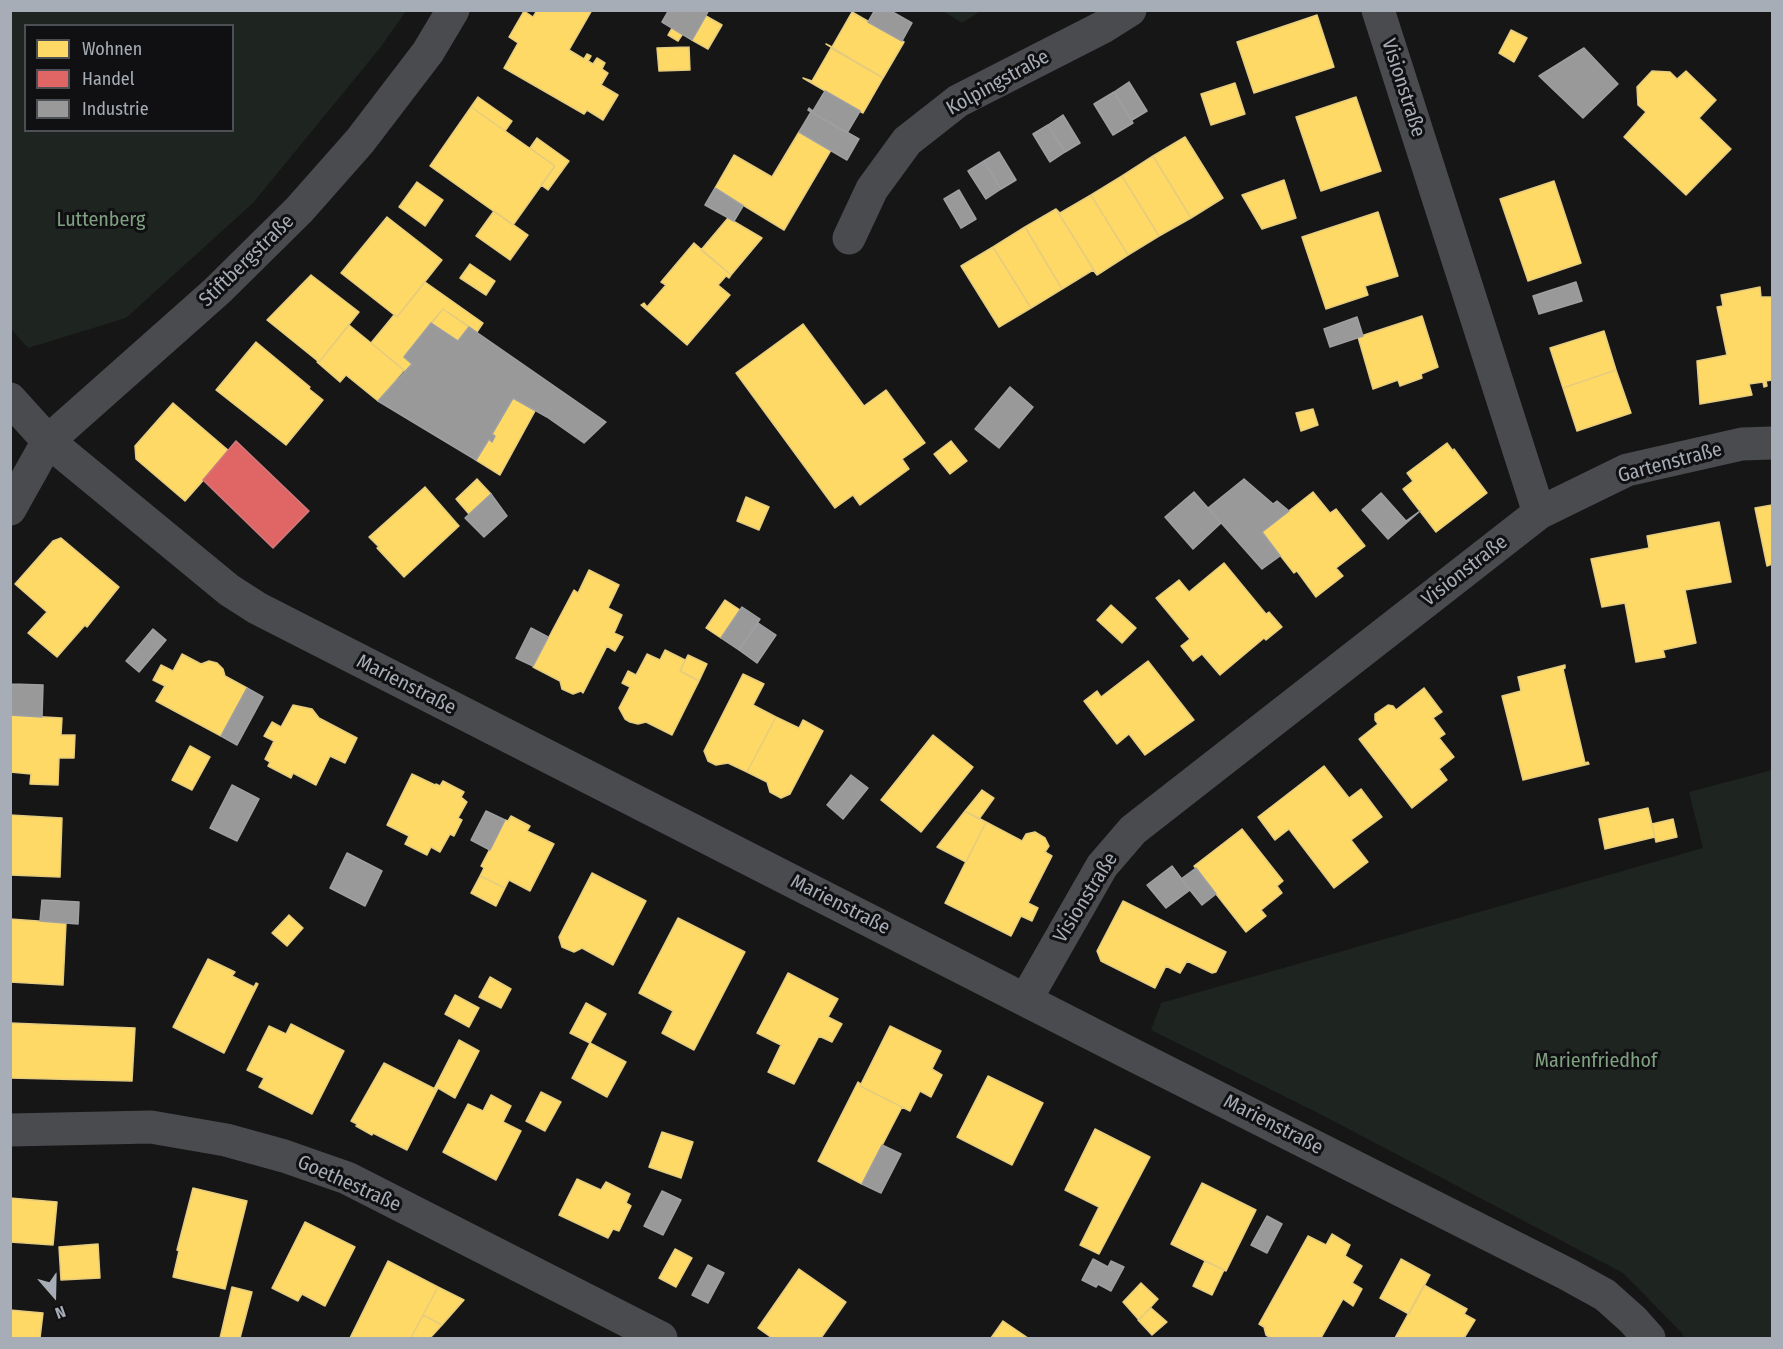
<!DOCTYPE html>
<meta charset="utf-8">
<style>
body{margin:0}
#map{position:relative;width:1783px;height:1349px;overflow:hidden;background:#161616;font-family:"Fira Sans Condensed",sans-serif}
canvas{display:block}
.frame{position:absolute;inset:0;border:12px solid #a7adb6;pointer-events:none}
.legend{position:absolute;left:24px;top:24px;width:210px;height:108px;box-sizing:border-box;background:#101012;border:2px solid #4c4f54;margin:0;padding:8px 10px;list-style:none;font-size:18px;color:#a7adb6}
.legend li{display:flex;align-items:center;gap:12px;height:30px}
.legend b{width:30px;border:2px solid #4c4f54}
.north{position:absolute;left:24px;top:1265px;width:60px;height:60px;-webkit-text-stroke:4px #101012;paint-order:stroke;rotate:160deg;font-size:16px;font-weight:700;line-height:24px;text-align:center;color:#a7adb6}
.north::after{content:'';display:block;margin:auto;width:21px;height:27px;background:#a7adb6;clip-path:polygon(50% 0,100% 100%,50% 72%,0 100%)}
</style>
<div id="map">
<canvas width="1783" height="1349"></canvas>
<div class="frame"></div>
<ul class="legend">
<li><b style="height:16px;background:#ffd966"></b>Wohnen</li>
<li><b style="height:16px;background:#e06666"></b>Handel</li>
<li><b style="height:16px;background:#999"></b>Industrie</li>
</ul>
<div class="north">N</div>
</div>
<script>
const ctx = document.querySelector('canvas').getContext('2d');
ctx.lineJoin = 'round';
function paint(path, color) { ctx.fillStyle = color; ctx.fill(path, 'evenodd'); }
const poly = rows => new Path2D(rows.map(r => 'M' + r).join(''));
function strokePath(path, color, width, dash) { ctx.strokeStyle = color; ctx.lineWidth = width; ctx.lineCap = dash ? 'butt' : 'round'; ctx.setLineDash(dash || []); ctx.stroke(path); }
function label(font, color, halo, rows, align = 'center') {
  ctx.font = font + ' "Fira Sans Condensed",sans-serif'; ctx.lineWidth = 6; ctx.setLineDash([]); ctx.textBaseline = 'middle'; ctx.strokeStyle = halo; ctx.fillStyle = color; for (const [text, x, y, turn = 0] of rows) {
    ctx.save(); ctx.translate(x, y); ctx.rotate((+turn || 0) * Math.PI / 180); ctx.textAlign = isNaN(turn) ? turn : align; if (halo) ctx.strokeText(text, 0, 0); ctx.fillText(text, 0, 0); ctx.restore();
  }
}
paint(poly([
 [11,10,406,10,406,11,380,48,253,203,126,318,28,348,11,329],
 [26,26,232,26,232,130,26,130],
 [943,11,981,11,962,23],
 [1772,770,1772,1338,1684,1338,1681,1332,1623,1273,1320,1114,1151,1030,1161,1003,1703,848,1689,792]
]), '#1e241f');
const homes = poly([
 [537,10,592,10,569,50,584,59,587,54,591,56,588,61,593,64,597,58,605,63,602,69,608,73,601,85,618,95,603,120,587,110,584,114,504,68,518,43,509,37,524,11,533,17,537,10],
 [852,12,904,42,883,78,826,44,832,47,852,12],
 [1317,15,1334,67,1254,93,1237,42,1317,15],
 [706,16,722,25,708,49,692,40,706,16],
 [672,28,682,35,678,41,668,35,672,28],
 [1511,30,1527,38,1514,62,1499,53,1511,30],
 [689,47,690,70,659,71,657,48,689,47],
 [831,48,883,78,863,113,803,78,812,81,831,48],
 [1652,71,1670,72,1677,79,1686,71,1716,100,1699,118,1731,149,1686,195,1624,137,1646,112,1638,105,1637,87,1652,71],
 [1235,83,1245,114,1211,125,1201,94,1235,83],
 [478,97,512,121,505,131,471,107,478,97],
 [1356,97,1381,171,1321,191,1296,117,1356,97],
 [471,107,555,166,513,225,430,166,471,107],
 [799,132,831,150,784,230,715,188,734,155,772,177,799,132],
 [1185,137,1223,198,1191,218,1153,156,1185,137],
 [537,138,569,161,548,190,541,185,555,166,530,148,537,138],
 [1153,156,1191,218,1159,236,1122,176,1153,156],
 [1122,176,1159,236,1128,255,1091,195,1122,176],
 [1284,180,1296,218,1262,229,1242,195,1284,180],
 [1554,181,1581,263,1528,281,1500,199,1554,181],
 [417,182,443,200,425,226,399,207,417,182],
 [1091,195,1128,255,1097,275,1056,209,1060,213,1091,195],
 [1056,209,1097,275,1093,270,1062,289,1025,227,1056,209],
 [494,211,528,235,510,260,476,236,494,211],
 [1378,212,1398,276,1365,286,1368,295,1326,309,1302,237,1378,212],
 [387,217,442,260,397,317,341,273,387,217],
 [728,218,762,238,731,275,701,250,728,218],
 [1025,227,1062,289,1031,308,993,247,1025,227],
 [694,243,731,275,729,278,726,276,718,285,730,295,687,345,641,305,644,303,647,307,666,285,661,282,694,243],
 [993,247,1031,308,999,327,961,266,993,247],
 [470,264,495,281,486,295,460,278,470,264],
 [311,275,359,312,319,362,267,320,311,275],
 [425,282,483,323,477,332,443,309,404,357,412,364,405,371,371,343,394,315,397,317,425,282],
 [1760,287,1761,297,1772,297,1772,380,1766,381,1767,386,1764,387,1763,382,1749,384,1752,395,1700,404,1697,361,1727,355,1717,307,1723,306,1721,295,1760,287],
 [443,309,469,327,458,341,431,323,443,309],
 [1422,316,1438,367,1421,374,1422,378,1400,386,1398,380,1373,389,1358,337,1422,316],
 [803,324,864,406,886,390,925,443,902,459,909,469,860,505,853,495,835,508,736,373,803,324],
 [349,325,404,370,378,401,346,375,340,382,317,362,319,362,349,325],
 [1604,331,1616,370,1563,388,1550,348,1604,331],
 [256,342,310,387,309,389,323,400,286,445,216,390,256,342],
 [1616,370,1631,413,1577,431,1563,388,1616,370],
 [513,398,535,411,500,475,476,460,489,439,492,442,495,436,492,434,513,398],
 [173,403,229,451,185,501,136,459,135,446,173,403],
 [1313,409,1318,425,1301,431,1296,413,1313,409],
 [951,441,967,461,950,474,934,454,951,441],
 [1447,443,1453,451,1454,449,1487,493,1436,532,1403,489,1413,481,1407,473,1447,443],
 [477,479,491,494,469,514,456,499,477,479],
 [425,487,459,526,404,577,377,548,379,547,369,537,425,487],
 [1313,492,1330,513,1336,509,1365,546,1336,568,1343,576,1316,597,1297,571,1294,573,1262,532,1313,492],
 [746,497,769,507,759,530,737,521,746,497],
 [1772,505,1772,564,1767,566,1755,508,1772,505],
 [1719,522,1731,582,1685,590,1696,643,1663,650,1665,657,1636,662,1625,603,1602,607,1591,559,1649,548,1647,536,1719,522],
 [61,538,119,587,87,627,85,625,57,657,28,633,47,612,15,584,53,541,61,538],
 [1224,563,1266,614,1269,612,1282,627,1266,640,1264,638,1220,675,1202,654,1193,661,1181,646,1190,639,1156,598,1179,580,1189,592,1224,563],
 [589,570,619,585,608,608,622,615,614,633,623,637,615,651,607,646,583,693,581,691,573,694,562,689,560,681,533,667,574,590,578,593,589,570],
 [725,600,740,610,721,638,706,628,725,600],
 [1111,605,1136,628,1122,643,1097,620,1111,605],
 [665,650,685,660,680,671,699,681,672,735,646,722,638,724,630,722,625,719,619,708,630,687,622,683,628,671,636,675,647,654,660,660,665,650],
 [182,654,201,664,209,661,217,663,223,669,225,676,247,688,221,736,156,701,165,686,153,680,161,665,173,671,182,654],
 [688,655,707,664,699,681,680,671,688,655],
 [1148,661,1194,720,1145,755,1129,734,1117,744,1084,701,1097,691,1101,697,1148,661],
 [1565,665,1565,668,1563,669,1585,763,1588,762,1589,764,1523,780,1502,696,1521,691,1518,677,1565,665],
 [743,674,764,684,753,705,776,717,747,772,728,763,716,765,708,761,704,751,743,674],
 [1424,688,1442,712,1433,718,1445,734,1439,738,1454,757,1439,769,1447,780,1412,808,1359,739,1378,724,1375,720,1375,714,1388,705,1393,706,1396,710,1424,688],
 [293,705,312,709,319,718,357,738,345,763,330,756,316,785,293,773,291,778,268,766,270,762,265,759,274,741,264,736,272,722,281,727,293,705],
 [10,715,62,718,61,735,75,735,74,758,59,758,58,785,30,784,31,774,10,772,10,715],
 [776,717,799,728,803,720,823,731,790,794,781,798,770,792,767,782,747,772,776,717],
 [933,735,973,767,921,832,881,800,933,735],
 [190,746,210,757,192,790,172,780,190,746],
 [1324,766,1349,798,1361,789,1382,817,1351,840,1368,862,1334,888,1289,829,1275,840,1258,817,1324,766],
 [412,774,435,785,436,784,440,786,443,781,464,792,461,797,467,802,458,818,462,820,454,836,450,834,440,852,431,847,427,855,405,844,409,836,387,825,412,774],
 [982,790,994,798,979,819,965,811,982,790],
 [1648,808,1655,837,1605,849,1599,819,1648,808],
 [965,811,986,822,966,862,937,847,965,811],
 [10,815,62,818,60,877,10,875,10,815],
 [511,816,530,826,527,831,554,844,530,891,509,880,505,888,480,876,484,868,481,866,505,820,508,821,511,816],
 [1673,819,1677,837,1656,842,1652,824,1673,819],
 [986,822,1022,841,1026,834,1035,832,1045,838,1049,846,1045,852,1052,856,1028,903,1038,908,1032,921,1021,916,1011,936,945,903,986,822],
 [1242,829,1283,881,1277,886,1282,893,1261,910,1266,916,1246,932,1194,866,1242,829],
 [592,873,646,901,613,965,582,948,574,952,562,947,559,937,592,873],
 [480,876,505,888,496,906,471,893,480,876],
 [1123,901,1226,952,1216,972,1212,973,1187,961,1180,973,1166,966,1155,988,1101,961,1097,951,1123,901],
 [289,915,303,928,287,946,272,933,289,915],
 [678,918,745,952,694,1050,662,1033,673,1011,639,993,678,918],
 [10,919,66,923,63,985,10,982,10,919],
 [208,959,235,972,232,976,254,987,256,983,258,984,224,1053,173,1027,208,959],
 [788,973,838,999,828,1017,842,1024,832,1042,819,1036,794,1084,768,1072,781,1045,757,1033,788,973],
 [490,977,511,989,501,1008,479,997,490,977],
 [455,995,479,1008,469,1027,445,1014,455,995],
 [586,1003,606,1014,590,1043,570,1033,586,1003],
 [10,1023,135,1028,132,1081,10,1078,10,1023],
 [291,1024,344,1051,312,1114,259,1087,264,1078,247,1070,269,1026,286,1034,291,1024],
 [890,1026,941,1051,932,1069,942,1075,931,1097,920,1091,910,1111,860,1086,890,1026],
 [459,1040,479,1051,455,1098,438,1088,437,1090,434,1089,459,1040],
 [590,1043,626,1062,607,1097,572,1078,590,1043],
 [384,1063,437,1090,407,1150,373,1133,372,1135,356,1126,357,1124,351,1121,384,1063],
 [988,1076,1043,1103,1012,1165,957,1137,988,1076],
 [858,1082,861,1084,860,1086,902,1107,862,1184,818,1161,858,1082],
 [541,1092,561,1102,545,1131,526,1121,541,1092],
 [491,1095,511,1106,503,1122,521,1131,496,1180,443,1152,468,1104,483,1111,491,1095],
 [1095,1129,1150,1157,1099,1254,1080,1245,1099,1207,1065,1190,1095,1129],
 [662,1132,693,1142,681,1178,649,1167,662,1132],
 [577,1179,601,1190,606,1182,630,1194,626,1203,631,1206,619,1231,613,1229,608,1238,559,1215,577,1179],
 [1202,1183,1256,1210,1226,1271,1171,1244,1202,1183],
 [193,1188,247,1201,225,1289,173,1277,179,1251,177,1250,193,1188],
 [10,1198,57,1202,53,1245,10,1242,10,1198],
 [305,1222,355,1247,325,1306,302,1294,298,1301,272,1288,305,1222],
 [1332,1234,1350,1245,1345,1256,1362,1266,1352,1283,1362,1289,1353,1306,1343,1299,1321,1338,1271,1338,1266,1335,1264,1327,1259,1324,1308,1236,1326,1245,1332,1234],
 [98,1244,100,1278,61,1280,59,1247,98,1244],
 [675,1249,692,1258,676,1287,659,1278,675,1249],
 [1401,1259,1430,1275,1409,1314,1380,1298,1401,1259],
 [388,1261,438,1287,423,1315,411,1338,350,1338,388,1261],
 [1205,1261,1224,1270,1212,1295,1193,1286,1205,1261],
 [799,1269,846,1302,821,1338,772,1338,758,1328,799,1269],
 [1141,1283,1158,1299,1139,1320,1123,1302,1141,1283],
 [1424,1285,1467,1309,1464,1314,1475,1320,1464,1338,1395,1338,1424,1285],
 [232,1287,252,1292,240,1338,220,1338,232,1287],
 [438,1287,464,1300,442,1325,423,1315,438,1287],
 [1151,1308,1167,1322,1152,1335,1138,1320,1151,1308],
 [10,1310,43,1313,40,1338,10,1338,10,1310],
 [423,1315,442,1325,430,1338,411,1338,423,1315],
 [1003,1321,1028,1338,991,1338,1003,1321]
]);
paint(homes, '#ffd966');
strokePath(homes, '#e5cc7e', 1.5);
const shops = poly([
 [236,441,309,511,273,548,203,480,236,441]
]);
paint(shops, '#e06666');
strokePath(shops, '#cf7b7e', 1.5);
const industry = poly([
 [669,10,709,10,692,40,662,22,669,10],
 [875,10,889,10,912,23,902,41,868,22,875,10],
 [1584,48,1618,84,1583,118,1539,76,1584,48],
 [1129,82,1147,111,1132,120,1114,92,1129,82],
 [825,91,860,111,847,133,808,110,809,108,813,111,825,91],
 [1114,92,1133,123,1113,135,1094,104,1114,92],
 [811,112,859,139,847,160,799,132,811,112],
 [1063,115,1080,143,1065,152,1048,125,1063,115],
 [1048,125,1065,152,1050,162,1033,134,1048,125],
 [999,152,1016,180,1001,189,984,161,999,152],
 [984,161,1001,189,986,199,968,171,984,161],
 [715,188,743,206,734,221,705,205,715,188],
 [959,190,976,219,961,228,944,199,959,190],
 [1576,282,1582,301,1539,314,1533,296,1576,282],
 [1357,317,1363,336,1330,347,1324,329,1357,317],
 [431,323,458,341,469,327,606,422,584,443,547,417,513,398,492,434,495,436,492,442,489,439,476,460,378,401,412,364,404,357,431,323],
 [1010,387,1033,407,999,448,975,429,1010,387],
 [1244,479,1273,504,1277,501,1289,511,1262,532,1280,556,1262,569,1208,508,1244,479],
 [1194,492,1221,523,1193,549,1165,517,1194,492],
 [1381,493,1406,521,1420,511,1388,539,1362,510,1381,493],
 [491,494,507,516,484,537,465,518,491,494],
 [742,607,760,619,739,650,721,638,742,607],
 [758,623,776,635,757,663,739,650,758,623],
 [531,628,548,637,533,666,516,658,531,628],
 [153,629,166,640,139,672,126,661,153,629],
 [12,684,43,685,42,717,10,715,12,684],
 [247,688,263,697,237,745,221,736,247,688],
 [851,775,868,788,843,819,827,805,851,775],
 [232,785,259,799,237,841,210,828,232,785],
 [486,811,505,820,490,850,471,840,486,811],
 [347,853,382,871,365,906,330,888,347,853],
 [1172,866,1190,890,1166,908,1147,885,1172,866],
 [1196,868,1216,894,1202,905,1181,879,1196,868],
 [42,900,79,902,78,924,40,921,42,900],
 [882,1145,901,1154,881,1193,862,1184,882,1145],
 [662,1191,681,1200,663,1235,644,1226,662,1191],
 [1267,1216,1282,1224,1267,1253,1251,1245,1267,1216],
 [1093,1259,1108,1267,1111,1261,1124,1267,1111,1291,1098,1284,1096,1287,1082,1280,1093,1259],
 [708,1265,724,1273,708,1303,692,1295,708,1265]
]);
paint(industry, '#999');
strokePath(industry, '#9d9fa2', 1.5);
strokePath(poly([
 [849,238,872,189,907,141,958,101,1103,27,1130,10],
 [10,399,48,441,229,590,257,608,1133,1055,1567,1274,1605,1295,1633,1320,1649,1338],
 [10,509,48,441,217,291,299,210,360,141,428,52,453,10],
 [1539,513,1627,470,1742,444,1772,443],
 [1026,999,1102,866,1133,830,1539,513,1378,10],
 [10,1130,151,1127,226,1140,284,1156,347,1178,661,1338]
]), '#4a4b4e', 33);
label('20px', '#a7adb6', '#101012', [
 ["Kolpingstraße",998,83,-29],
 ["Visionstraße",1403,88,72],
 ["Stiftbergstraße",247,261,-44],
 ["Gartenstraße",1670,463,-15],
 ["Visionstraße",1465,571,-38],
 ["Marienstraße",406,685,27],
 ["Visionstraße",1086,898,-58],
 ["Marienstraße",840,905,27],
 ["Marienstraße",1273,1125,27],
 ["Goethestraße",349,1184,24]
]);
label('20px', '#7fa080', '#101012', [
 ["Luttenberg",101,220],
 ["Marienfriedhof",1596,1061]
]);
</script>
